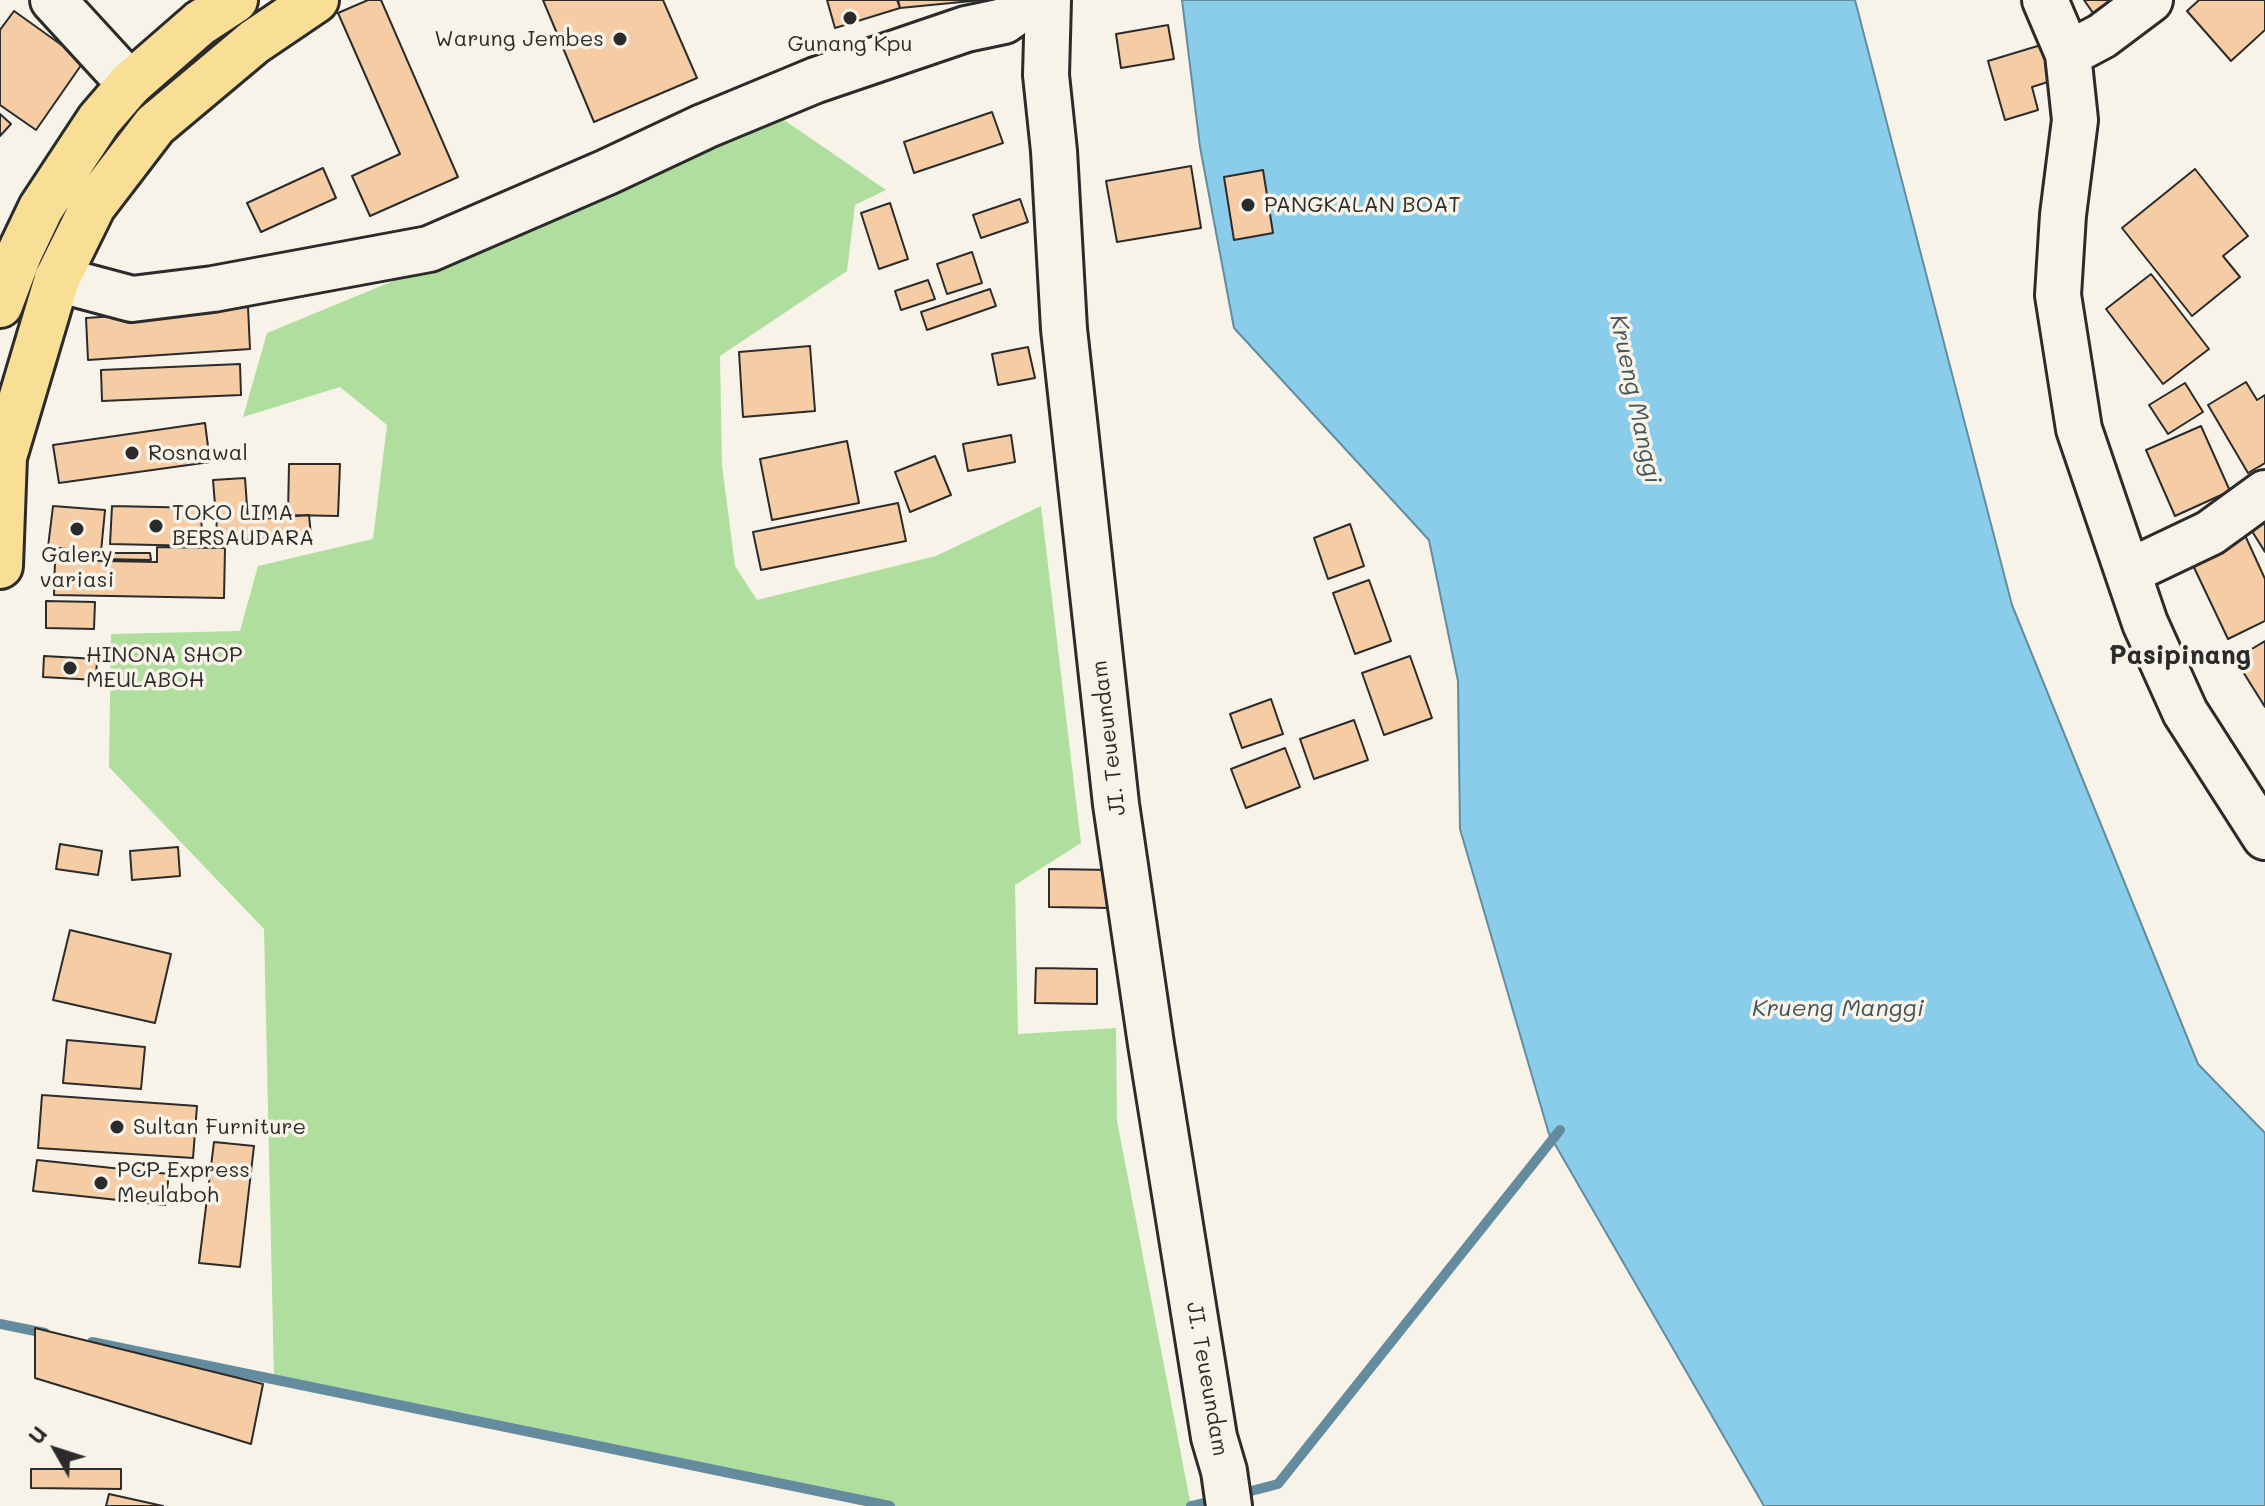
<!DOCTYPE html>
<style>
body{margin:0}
#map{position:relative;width:2265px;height:1506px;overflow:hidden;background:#f7f3e8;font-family:Mali,sans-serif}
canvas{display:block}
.north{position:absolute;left:16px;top:1410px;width:80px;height:80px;-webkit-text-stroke:6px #f7f3e8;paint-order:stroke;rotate:309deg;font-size:22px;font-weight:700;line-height:32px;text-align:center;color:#2b2b2b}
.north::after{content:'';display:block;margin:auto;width:28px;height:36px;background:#2b2b2b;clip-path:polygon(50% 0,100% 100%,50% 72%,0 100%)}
</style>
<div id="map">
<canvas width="2265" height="1506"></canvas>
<div class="north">U</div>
</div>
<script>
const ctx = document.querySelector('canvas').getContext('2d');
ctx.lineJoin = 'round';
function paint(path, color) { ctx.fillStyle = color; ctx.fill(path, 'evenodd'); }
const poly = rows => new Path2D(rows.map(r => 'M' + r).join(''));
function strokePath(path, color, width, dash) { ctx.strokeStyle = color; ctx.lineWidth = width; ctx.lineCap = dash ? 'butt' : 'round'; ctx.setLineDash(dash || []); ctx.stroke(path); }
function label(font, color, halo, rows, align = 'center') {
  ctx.font = font + ' Mali,sans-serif'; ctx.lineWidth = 7; ctx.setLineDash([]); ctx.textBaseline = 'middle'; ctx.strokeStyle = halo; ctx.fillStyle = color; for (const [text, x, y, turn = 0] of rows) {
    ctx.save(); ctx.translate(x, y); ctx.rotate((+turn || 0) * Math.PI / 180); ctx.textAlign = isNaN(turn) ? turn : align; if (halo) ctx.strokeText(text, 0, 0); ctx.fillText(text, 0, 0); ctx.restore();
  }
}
paint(poly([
 [784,120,886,190,855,205,847,271,720,356,722,465,735,566,757,600,936,556,1041,506,1081,843,1015,885,1018,1034,1116,1028,1117,1121,1191,1506,866,1506,274,1378,264,929,109,767,111,634,240,631,258,566,373,539,387,425,340,387,243,417,267,333]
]), '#afde9e');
const water = poly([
 [1182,0,1855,0,2012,605,2198,1064,2265,1133,2265,1506,1764,1506,1549,1134,1460,829,1458,681,1429,540,1234,328,1200,147,1182,0]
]);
paint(water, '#8acdeb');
strokePath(water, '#648c9e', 2);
strokePath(poly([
 [0,1324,45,1333],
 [92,1342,890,1506],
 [1236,1495,1278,1484,1560,1130],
 [1191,1506,1217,1500]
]), '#648c9e', 10);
const building = poly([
 [368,0,381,0,458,177,370,216,352,176,400,154,338,13,368,0],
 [543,0,663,0,697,78,594,122,543,0],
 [827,0,897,0,900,8,835,28,827,0],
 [898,0,982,0,900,8,898,0],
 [2084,0,2112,0,2093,13,2084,0],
 [2199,0,2265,0,2265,30,2231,61,2187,11,2199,0],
 [14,11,84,61,36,130,0,105,0,30,14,11],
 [1168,25,1174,59,1121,68,1116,34,1168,25],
 [2041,45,2051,81,2032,87,2038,110,2005,120,1988,61,2041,45],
 [992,112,1003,143,914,173,904,142,992,112],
 [0,114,11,124,0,136,0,114],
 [1191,166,1201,228,1117,242,1106,181,1191,166],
 [323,168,336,198,261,232,247,203,323,168],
 [2195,169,2248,236,2223,256,2240,277,2192,316,2122,228,2195,169],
 [1263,170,1273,233,1234,240,1224,177,1263,170],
 [1020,199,1028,222,981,238,973,215,1020,199],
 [890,203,908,259,879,269,861,213,890,203],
 [972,252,982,283,947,294,937,264,972,252],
 [2151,274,2209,349,2163,384,2106,309,2151,274],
 [928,280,935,299,901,310,895,291,928,280],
 [990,289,996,306,927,330,921,312,990,289],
 [248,307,250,349,88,360,86,318,248,307],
 [810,346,815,411,743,417,739,352,810,346],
 [1028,347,1035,378,998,385,992,354,1028,347],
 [240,364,241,395,102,401,101,370,240,364],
 [2246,382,2257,400,2265,395,2265,463,2248,473,2208,405,2246,382],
 [2185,383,2203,412,2168,434,2149,405,2185,383],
 [205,423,210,462,59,483,53,445,205,423],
 [2201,426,2230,491,2175,516,2146,450,2201,426],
 [1011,435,1015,462,968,471,963,444,1011,435],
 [847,441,859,503,772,520,760,459,847,441],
 [935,456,951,495,910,512,895,472,935,456],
 [289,464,340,464,338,516,288,515,289,464],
 [245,478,248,520,309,515,311,535,218,542,213,480,245,478],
 [898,503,906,541,761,570,753,532,898,503],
 [53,506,105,510,101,552,48,547,53,506],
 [112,506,202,508,201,546,110,544,112,506],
 [2265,507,2265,552,2245,520,2265,507],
 [1350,524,1364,566,1328,579,1314,538,1350,524],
 [2244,533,2265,579,2265,621,2228,639,2190,559,2244,533],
 [157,547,225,548,224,598,54,595,55,560,157,562,157,547],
 [103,553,150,553,151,560,104,559,103,553],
 [1369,580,1391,641,1355,654,1333,593,1369,580],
 [46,601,95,602,94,629,46,628,46,601],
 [2265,641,2265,707,2235,659,2265,641],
 [44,656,97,659,96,680,43,677,44,656],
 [1410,656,1432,718,1384,735,1362,673,1410,656],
 [1271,699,1283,734,1242,748,1230,714,1271,699],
 [1354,720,1368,760,1314,779,1300,739,1354,720],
 [1285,748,1300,787,1246,808,1231,769,1285,748],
 [60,844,102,851,98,875,56,869,60,844],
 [178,847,180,876,132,880,130,851,178,847],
 [1049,869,1113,870,1112,908,1049,907,1049,869],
 [70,930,171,954,155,1023,53,1000,70,930],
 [1036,968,1097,969,1097,1004,1035,1003,1036,968],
 [67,1040,145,1047,141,1089,63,1083,67,1040],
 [42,1095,197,1106,193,1158,38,1148,42,1095],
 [214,1142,254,1146,240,1267,199,1263,214,1142],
 [37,1160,169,1174,165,1205,33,1191,37,1160],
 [35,1328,263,1384,251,1444,35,1378,35,1328],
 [31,1469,121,1469,121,1489,31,1488,31,1469],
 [109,1494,163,1506,106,1506,109,1494]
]);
paint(building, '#f5cca4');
strokePath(building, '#2b2b2b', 2);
const minor = poly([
 [53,0,130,84],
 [1048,0,1046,75,1054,151,1064,329,1116,804,1151,1044,1214,1437,1224,1471,1229,1506],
 [2045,0,2068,54,2075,120,2063,215,2058,295,2079,429,2145,623,2185,712,2265,837],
 [2068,54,2102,36,2150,0],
 [57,279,132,299,213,289,429,249,607,172,705,126,816,80,966,29,1004,21,1033,0],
 [2128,572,2210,533,2265,493]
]);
const highway = poly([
 [0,305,20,252,41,208,99,120,130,84,200,23,235,0],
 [0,566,4,457,57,279,93,206,155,125,254,42,316,0]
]);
strokePath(minor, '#2b2b2b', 50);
strokePath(highway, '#2b2b2b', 50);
strokePath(minor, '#f7f3e8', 44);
strokePath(highway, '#f9df96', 44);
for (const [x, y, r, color] of [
 [850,18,8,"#2b2b2b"],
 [620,39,8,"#2b2b2b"],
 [1248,205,8,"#2b2b2b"],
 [132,453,8,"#2b2b2b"],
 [156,526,8,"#2b2b2b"],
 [77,529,8,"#2b2b2b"],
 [70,668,8,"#2b2b2b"],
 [117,1127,8,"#2b2b2b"],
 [101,1183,8,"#2b2b2b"]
]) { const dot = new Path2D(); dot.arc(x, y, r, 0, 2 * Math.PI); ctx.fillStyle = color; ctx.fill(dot); strokePath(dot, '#f7f3e8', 3); }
label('22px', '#2b2b2b', '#f7f3e8', [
 ["Warung Jembes",604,39,"right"],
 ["Gunang Kpu",850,44,"center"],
 ["PANGKALAN BOAT",1264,205],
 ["Rosnawal",148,453],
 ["TOKO LIMA",172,513],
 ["BERSAUDARA",172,538],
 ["Galery",77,555,"center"],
 ["variasi",77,580,"center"],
 ["HINONA SHOP",86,655],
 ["MEULABOH",86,680],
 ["Sultan Furniture",133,1127],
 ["PCP Express",117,1170],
 ["Meulaboh",117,1195]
], 'left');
label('22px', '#2b2b2b', '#f7f3e8', [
 ["JI. Teueundam",1109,738,-97],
 ["JI. Teueundam",1207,1379,80]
]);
label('italic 24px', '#43545b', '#f7f3e8', [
 ["Krueng Manggi",1635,399,78],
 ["Krueng Manggi",1838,1009]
]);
label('bold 26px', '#2b2b2b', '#f7f3e8', [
 ["Pasipinang",2180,656]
]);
</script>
